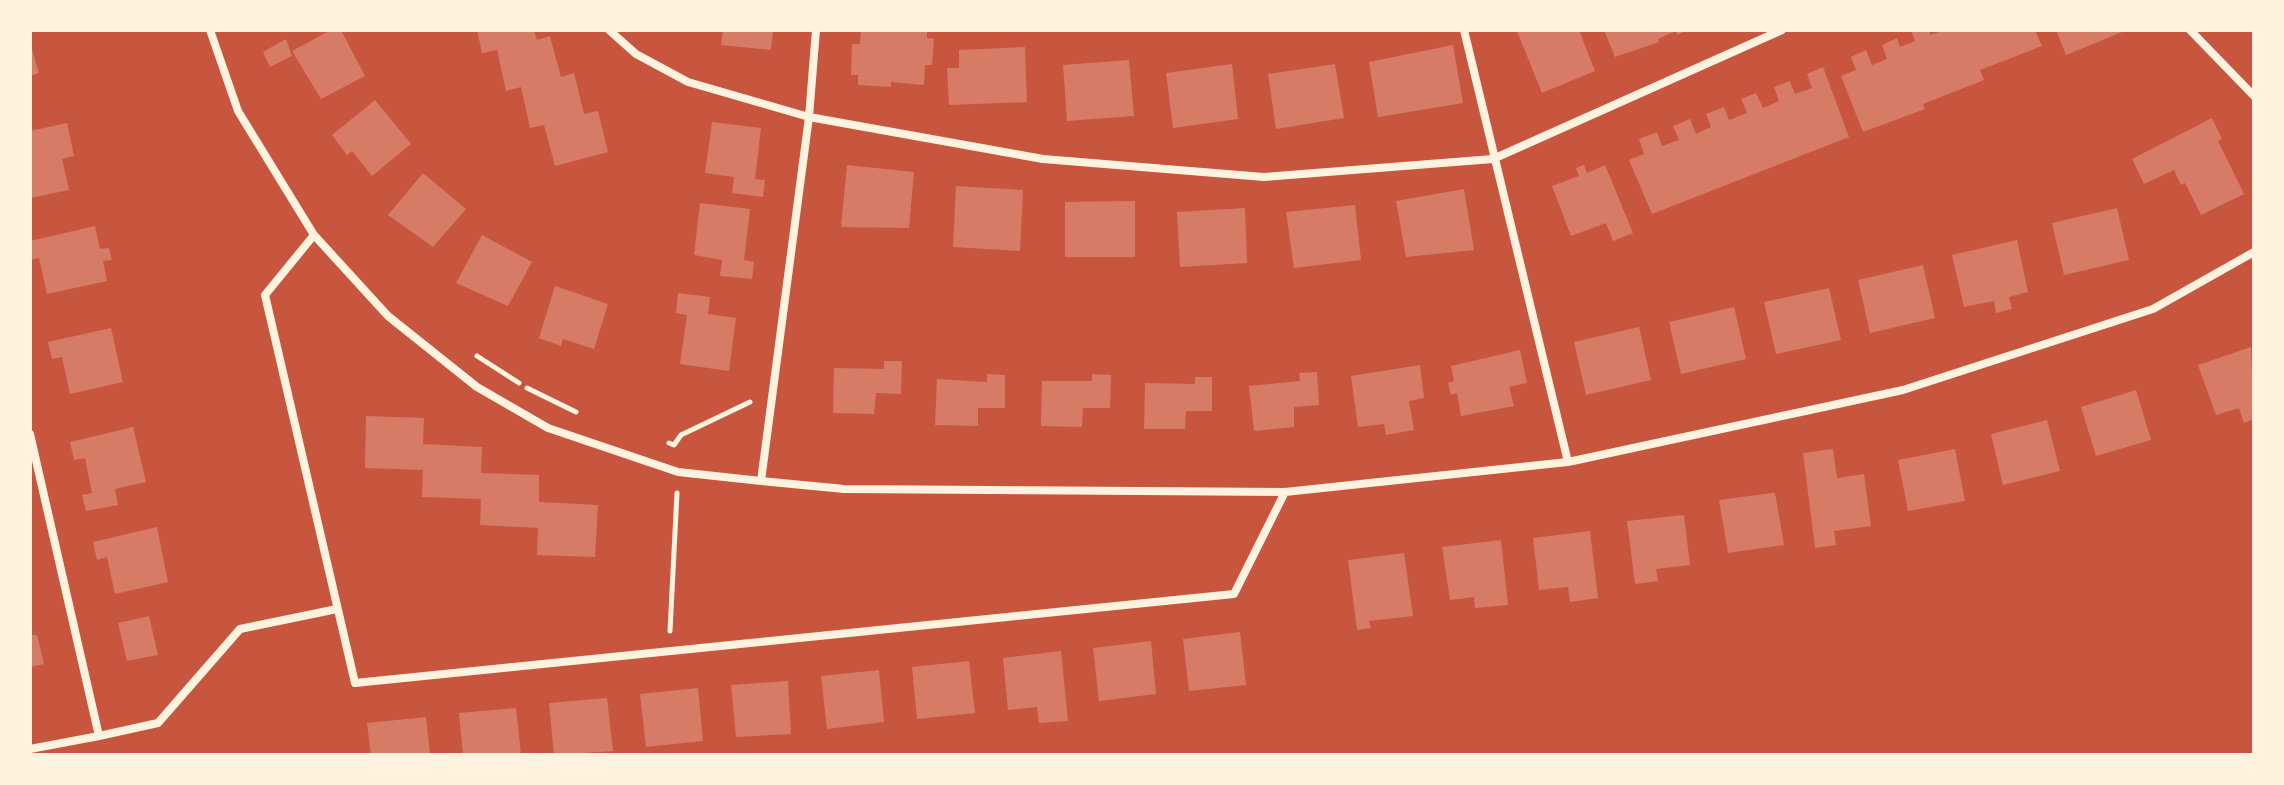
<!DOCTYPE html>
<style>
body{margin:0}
#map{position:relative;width:2284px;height:785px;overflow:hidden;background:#c8553d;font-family:"Titillium Web",sans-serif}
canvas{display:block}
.frame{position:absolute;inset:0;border:32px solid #fff3e0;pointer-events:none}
</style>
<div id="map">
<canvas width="2284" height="785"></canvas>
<div class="frame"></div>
</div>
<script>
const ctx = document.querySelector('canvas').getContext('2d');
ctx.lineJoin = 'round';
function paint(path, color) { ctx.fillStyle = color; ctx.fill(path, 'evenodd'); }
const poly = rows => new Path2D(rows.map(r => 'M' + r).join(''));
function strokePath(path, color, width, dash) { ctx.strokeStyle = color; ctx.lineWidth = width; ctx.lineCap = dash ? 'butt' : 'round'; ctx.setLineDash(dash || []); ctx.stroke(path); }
paint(poly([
 [331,30,341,30,365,76,321,99,292,51],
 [477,30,534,30,537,40,550,36,561,77,574,73,584,114,598,111,608,152,555,166,544,125,530,128,521,87,506,91,497,50,482,53],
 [723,30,773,30,771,50,721,45],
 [861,30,927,30,927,38,934,39,932,65,925,65,924,85,891,82,891,87,858,85,858,75,851,75,852,44,860,44],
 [1520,30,1579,30,1595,71,1542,93,1517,31],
 [1604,30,1688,30,1677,35,1676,31,1658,39,1659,42,1615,57],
 [1911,30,1929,30,1930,35,1945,30,2035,30,2042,46,1980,70,1984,80,1923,104,1925,109,1863,132,1841,76,1856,70,1851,57,1866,50,1872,65,1887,59,1882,45,1897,38,1900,47,1915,41],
 [2056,30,2127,30,2066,55],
 [286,39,292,56,270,67,263,52],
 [30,43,39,73,30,76],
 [1453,45,1463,103,1378,117,1369,62],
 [1025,47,1027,102,949,105,947,68,959,68,959,50],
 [1129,60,1134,116,1067,121,1063,65],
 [1232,64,1238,119,1173,128,1166,73],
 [1335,64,1344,118,1276,129,1268,74],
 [1823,67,1849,137,1652,214,1629,160,1644,154,1639,139,1657,132,1662,146,1679,140,1673,126,1690,119,1696,134,1711,127,1706,114,1724,107,1729,120,1747,113,1741,99,1756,93,1763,108,1779,101,1774,87,1790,81,1795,94,1812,88,1807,74],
 [375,100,411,144,372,176,352,151,347,155,332,135],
 [2212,118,2222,139,2218,141,2244,194,2201,215,2185,183,2181,185,2174,170,2144,184,2132,159],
 [712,122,761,128,755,179,765,180,763,197,732,193,734,177,705,173],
 [67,123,74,156,62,159,69,190,30,198,30,131],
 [847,165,914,172,909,228,841,227],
 [1584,165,1587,173,1605,165,1633,233,1613,241,1606,223,1571,236,1552,186,1579,176,1576,168],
 [423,173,466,209,433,247,388,215],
 [956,186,1023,190,1020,251,953,247],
 [1464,189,1474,250,1406,257,1396,201],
 [1135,201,1135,257,1065,257,1065,202],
 [700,203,750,209,744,260,754,262,752,279,720,276,722,260,694,255],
 [1355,205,1361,260,1294,268,1286,212],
 [1245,208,1247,263,1180,267,1177,212],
 [2117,208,2129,260,2064,275,2052,223],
 [95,226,100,249,109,248,112,260,103,261,107,281,47,294,39,258,30,260,30,241],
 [482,235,532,262,508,306,456,283],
 [2017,240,2028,292,2009,297,2012,309,1996,313,1994,301,1964,307,1952,255],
 [1923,265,1935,318,1870,333,1858,280],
 [555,286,608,304,594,349,563,339,561,346,539,338],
 [1829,288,1841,340,1776,354,1764,302],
 [678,293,710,297,708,314,736,318,729,371,680,364,687,315,676,313],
 [1734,307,1746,359,1681,374,1669,322],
 [1639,327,1651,380,1586,395,1574,342],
 [111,328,123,382,70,394,62,357,52,359,48,342],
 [2251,347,2254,419,2244,423,2239,408,2216,415,2198,365],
 [1520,350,1527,383,1509,387,1514,406,1461,416,1457,393,1451,395,1448,383,1454,381,1451,366],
 [884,361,902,361,901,394,876,393,874,414,833,413,834,368,884,369],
 [1420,365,1424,398,1409,401,1414,430,1386,435,1384,424,1358,427,1351,376],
 [1317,372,1319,405,1294,407,1294,427,1254,431,1249,386,1300,381,1299,373],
 [987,374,1005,375,1005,408,978,408,978,426,935,425,937,379,987,382],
 [1092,374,1111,375,1110,408,1083,408,1082,427,1041,426,1042,381,1092,381],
 [1195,377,1212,377,1212,411,1186,411,1185,429,1144,429,1145,383,1195,384],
 [2136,390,2151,440,2096,456,2081,407],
 [366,416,424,418,423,444,482,447,481,473,539,475,539,502,598,505,595,557,537,555,538,528,480,525,481,499,422,497,423,470,365,468],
 [2047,420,2060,471,2003,485,1991,434],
 [133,427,146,482,115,489,118,505,86,511,82,495,92,493,85,458,74,460,70,442],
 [1833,449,1837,478,1864,474,1871,526,1834,531,1836,545,1815,548,1803,453],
 [1955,449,1965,501,1908,511,1898,460],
 [1772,493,1775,493,1784,545,1728,553,1719,500],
 [1684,515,1690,565,1656,569,1658,581,1635,584,1627,521],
 [157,527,168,582,115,594,107,557,97,560,93,542],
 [1590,531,1598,598,1570,602,1568,587,1539,590,1533,538],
 [1501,540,1508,605,1475,608,1474,597,1450,600,1442,547],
 [1404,553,1413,616,1369,621,1371,628,1357,630,1348,560],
 [149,616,158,655,127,661,118,623],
 [1240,632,1246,685,1189,691,1183,639],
 [30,635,37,635,44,664,30,667],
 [1151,641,1156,694,1099,701,1093,648],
 [1061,651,1068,721,1039,723,1037,707,1008,710,1003,658],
 [969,661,975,713,917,719,912,667],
 [879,670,884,722,827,729,821,676],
 [788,681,791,734,736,737,731,685],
 [698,688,703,741,646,747,640,694],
 [607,698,613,751,554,755,549,703],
 [516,708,521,755,463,755,459,713],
 [426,717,430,755,371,755,367,723]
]), '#d67c66');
strokePath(poly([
 [477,356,519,383],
 [527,388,576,412],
 [669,443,674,445,681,435,750,402],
 [670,631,677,493]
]), '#fff3e0', 5);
strokePath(poly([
 [210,30,238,111,314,235,388,316,477,387,548,428,678,472,761,481,844,489,1285,492,1568,462,1903,390,2153,309,2254,252],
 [609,30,636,54,688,82,809,117,1043,159,1264,177,1493,159,1782,30],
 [1464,30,1568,462],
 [2190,30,2254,96],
 [314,235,265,295,355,683,1234,594,1285,492],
 [30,434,99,736,158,723,240,629,337,609],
 [761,481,809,117,816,30],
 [30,749,99,736]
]), '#fff3e0', 8);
</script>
